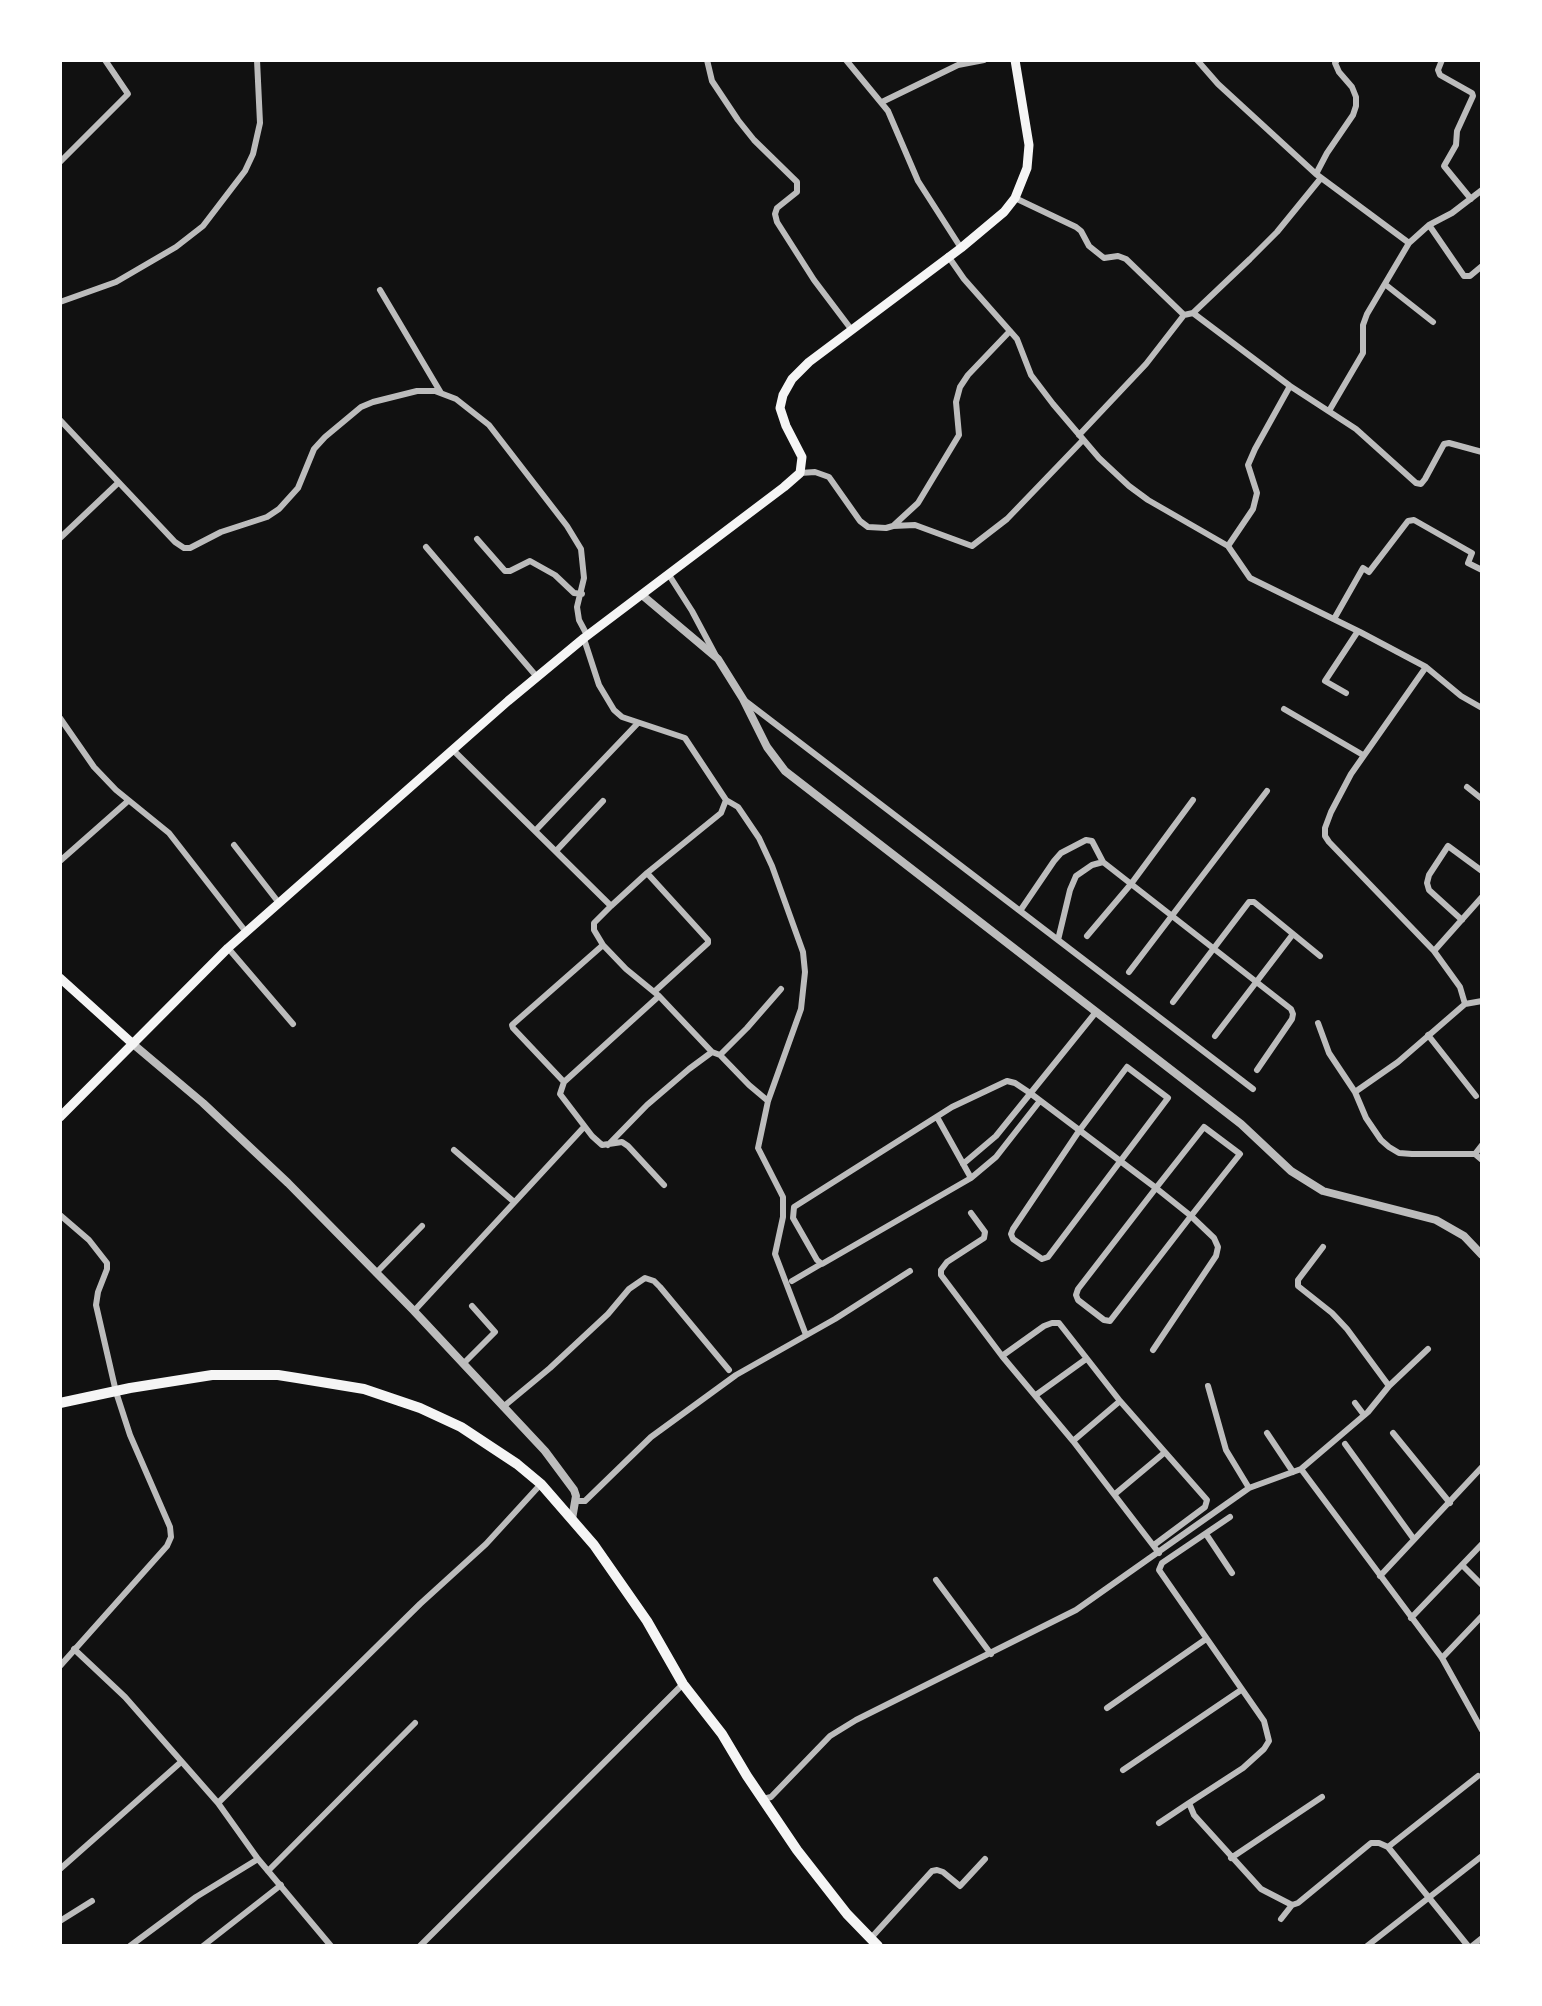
<!DOCTYPE html>
<style>
body{margin:0}
#map{position:relative;width:1542px;height:2006px;overflow:hidden;background:#111;font-family:Jost,sans-serif}
canvas{display:block}
.frame{position:absolute;inset:0;border:62px solid #fff;pointer-events:none}
</style>
<div id="map">
<canvas width="1542" height="2006"></canvas>
<div class="frame"></div>
</div>
<script>
const ctx = document.querySelector('canvas').getContext('2d');
ctx.lineJoin = 'round';
const poly = rows => new Path2D(rows.map(r => 'M' + r).join(''));
function strokePath(path, color, width, dash) { ctx.strokeStyle = color; ctx.lineWidth = width; ctx.lineCap = dash ? 'butt' : 'round'; ctx.setLineDash(dash || []); ctx.stroke(path); }
strokePath(poly([
 [707,60,712,81,738,120,754,140,797,182,797,192,777,208,775,214,777,222,814,280,851,329],
 [846,60,888,111,918,181,961,248],
 [1197,60,1218,84,1316,174,1409,243],
 [1442,60,1438,70,1440,75,1472,93,1473,96,1457,131,1456,145,1444,166,1471,199],
 [882,102,958,65,984,60],
 [60,162,128,94,105,60],
 [1316,174,1327,153,1353,115,1356,106,1356,97,1352,87,1339,72,1335,63,1337,60],
 [1015,198,1076,227,1081,231,1089,246,1104,258,1118,256,1126,259,1184,315],
 [1429,225,1464,276,1470,276,1482,266],
 [948,256,964,279,1017,339,1031,375,1053,404,1099,458,1129,486,1148,500,1228,546,1250,578,1360,632,1426,667,1461,696,1482,708],
 [1386,285,1433,322],
 [380,290,441,393],
 [60,302,116,282,176,247,203,226,245,171,253,154,260,123,257,60],
 [1193,313,1290,386,1356,429,1416,483,1421,484,1425,479,1444,444,1449,443,1482,452],
 [1329,411,1363,353,1363,325,1367,314,1409,243,1429,225,1452,213,1482,190],
 [60,420,175,542,184,548,190,548,221,532,267,517,279,509,298,488,314,449,325,437,361,407,373,402,417,391,435,391,456,399,489,425,567,526,581,549,584,578,577,607,579,620,587,635],
 [1079,435,1146,364,1184,315,1193,313,1250,259,1277,232,1321,178],
 [800,473,815,472,829,477,860,521,868,527,886,528,893,526,918,503,959,435,956,402,960,387,968,375,1010,331],
 [893,526,915,525,972,546,1007,519,1083,440],
 [60,538,118,483],
 [477,539,505,571,510,571,530,561,555,575,574,593,582,594],
 [1228,546,1253,509,1257,493,1248,465,1255,449,1290,386],
 [426,547,537,677],
 [669,575,692,611,716,656],
 [1334,619,1363,568,1369,572,1408,521,1414,520,1472,553,1468,563,1482,570],
 [584,639,599,685,614,710,622,717,685,738,726,800,738,807,759,838,772,866,803,952,805,972,801,1009,768,1101,758,1148,783,1197,783,1217,775,1254,806,1335],
 [1346,693,1325,681,1358,631],
 [744,700,1253,1089],
 [1284,709,1363,755],
 [60,718,94,767,116,790,169,833,246,932],
 [454,751,611,906],
 [1467,787,1482,799],
 [535,831,638,723],
 [234,845,279,903],
 [556,851,603,801],
 [60,861,128,801],
 [647,873,708,940,708,943,654,992],
 [1020,911,1054,861,1061,853,1086,840,1092,841,1103,862,1291,1009,1293,1014,1292,1019,1257,1070],
 [1462,920,1429,890,1427,883,1429,875,1448,846,1482,871],
 [1087,936,1131,884,1193,800],
 [1058,940,1070,890,1076,876,1092,865,1103,862],
 [228,948,293,1024],
 [1434,951,1482,897],
 [1129,972,1267,791],
 [659,996,564,1082,560,1094,592,1136,602,1145,622,1142,628,1146,664,1185],
 [1173,1002,1249,902,1254,902,1320,956],
 [1465,1004,1482,1001],
 [1318,1023,1329,1053,1355,1092,1366,1118,1381,1140,1389,1147,1399,1153,1412,1154,1475,1154,1482,1160],
 [1428,1035,1476,1096],
 [1215,1036,1293,934],
 [712,1052,659,996,626,969,603,945,594,930,594,923,611,906,647,873,721,813,726,800],
 [720,1055,749,1085,768,1101],
 [1127,1067,1168,1098,1048,1257,1042,1259,1013,1239,1011,1234,1013,1229,1079,1131,1127,1067],
 [564,1082,513,1028,512,1025,603,945],
 [1355,1092,1398,1062,1465,1004,1460,987,1434,951,1329,842,1325,836,1325,828,1331,812,1351,774,1426,667],
 [937,1117,971,1178,996,1157,1039,1102],
 [608,1145,647,1105,689,1069,712,1052,720,1055,747,1028,781,989],
 [454,1150,513,1201],
 [1475,1154,1482,1145],
 [963,1164,996,1136,1096,1012],
 [971,1178,822,1264,817,1260,793,1218,794,1207,952,1107,1007,1081,1015,1083,1030,1093,1156,1188,1191,1216,1240,1154,1204,1127,1156,1188,1078,1289,1076,1295,1078,1300,1104,1320,1110,1321,1191,1216,1214,1238,1218,1247,1216,1256,1153,1350],
 [971,1213,985,1232,984,1238,947,1262,941,1270,941,1275,1002,1356,1073,1441,1159,1553],
 [60,1215,89,1240,107,1263,107,1269,98,1292,96,1305,116,1392,130,1435,170,1527,171,1537,167,1546,60,1666],
 [1323,1247,1298,1280,1298,1286,1332,1313,1347,1329,1389,1386],
 [376,1273,422,1226],
 [792,1281,821,1264],
 [414,1311,584,1127],
 [1002,1356,1044,1326,1052,1323,1059,1323,1120,1401,1207,1500,1205,1507,1154,1545],
 [463,1364,495,1332,472,1306],
 [1208,1386,1226,1450,1249,1488],
 [1036,1395,1086,1359],
 [1355,1403,1364,1415],
 [503,1407,550,1368,608,1314,629,1289,645,1278,654,1281,660,1287,729,1370],
 [1267,1433,1293,1472],
 [1393,1433,1450,1503],
 [1073,1441,1120,1401],
 [1345,1444,1413,1538],
 [1301,1469,1442,1658,1482,1730],
 [1115,1494,1164,1453],
 [576,1501,585,1501,651,1437,736,1375,835,1319,910,1271],
 [1230,1517,1162,1563,1159,1570,1264,1721,1269,1741,1264,1749,1243,1768,1189,1803,1194,1815,1261,1889,1292,1905,1298,1903,1371,1843,1379,1843,1388,1847,1468,1946],
 [1206,1534,1232,1573],
 [1462,1565,1482,1585],
 [1380,1576,1482,1467],
 [936,1580,991,1654],
 [1411,1618,1482,1544],
 [74,1649,125,1697,218,1803,258,1859,331,1946],
 [1442,1658,1482,1616],
 [1107,1708,1206,1639],
 [1123,1770,1241,1690],
 [763,1799,771,1797,830,1736,856,1720,1076,1610,1249,1488,1301,1469,1368,1412,1389,1386,1428,1349],
 [218,1803,420,1604,486,1544,540,1485],
 [1159,1823,1189,1803],
 [1388,1847,1478,1776],
 [1231,1858,1322,1797],
 [60,1869,181,1762],
 [268,1871,415,1723],
 [1281,1919,1292,1905],
 [60,1921,92,1901],
 [871,1938,932,1871,937,1870,943,1872,960,1886,985,1859],
 [130,1946,196,1897,258,1859],
 [203,1946,281,1885],
 [420,1946,683,1684],
 [1367,1946,1482,1856],
 [1472,1946,1482,1938]
]), '#bcbcbc', 6);
strokePath(poly([
 [642,595,718,659,743,699,767,747,785,771,1241,1124,1291,1171,1323,1191,1436,1220,1464,1236,1482,1255],
 [133,1044,203,1103,288,1183,414,1311,545,1451,574,1490,576,1496,572,1519]
]), '#bcbcbc', 8);
strokePath(poly([
 [60,978,133,1044],
 [60,1117,228,948,508,701,584,638,784,487,800,473,802,457,786,426,780,408,783,395,792,379,809,362,961,248,1004,212,1015,198,1027,168,1029,145,1015,60]
]), '#f5f5f5', 9);
strokePath(poly([
 [60,1403,130,1388,212,1375,278,1375,297,1378,364,1389,420,1408,461,1427,517,1464,541,1484,594,1545,647,1621,683,1684,722,1734,747,1776,797,1850,847,1914,878,1946]
]), '#f5f5f5', 10);
</script>
